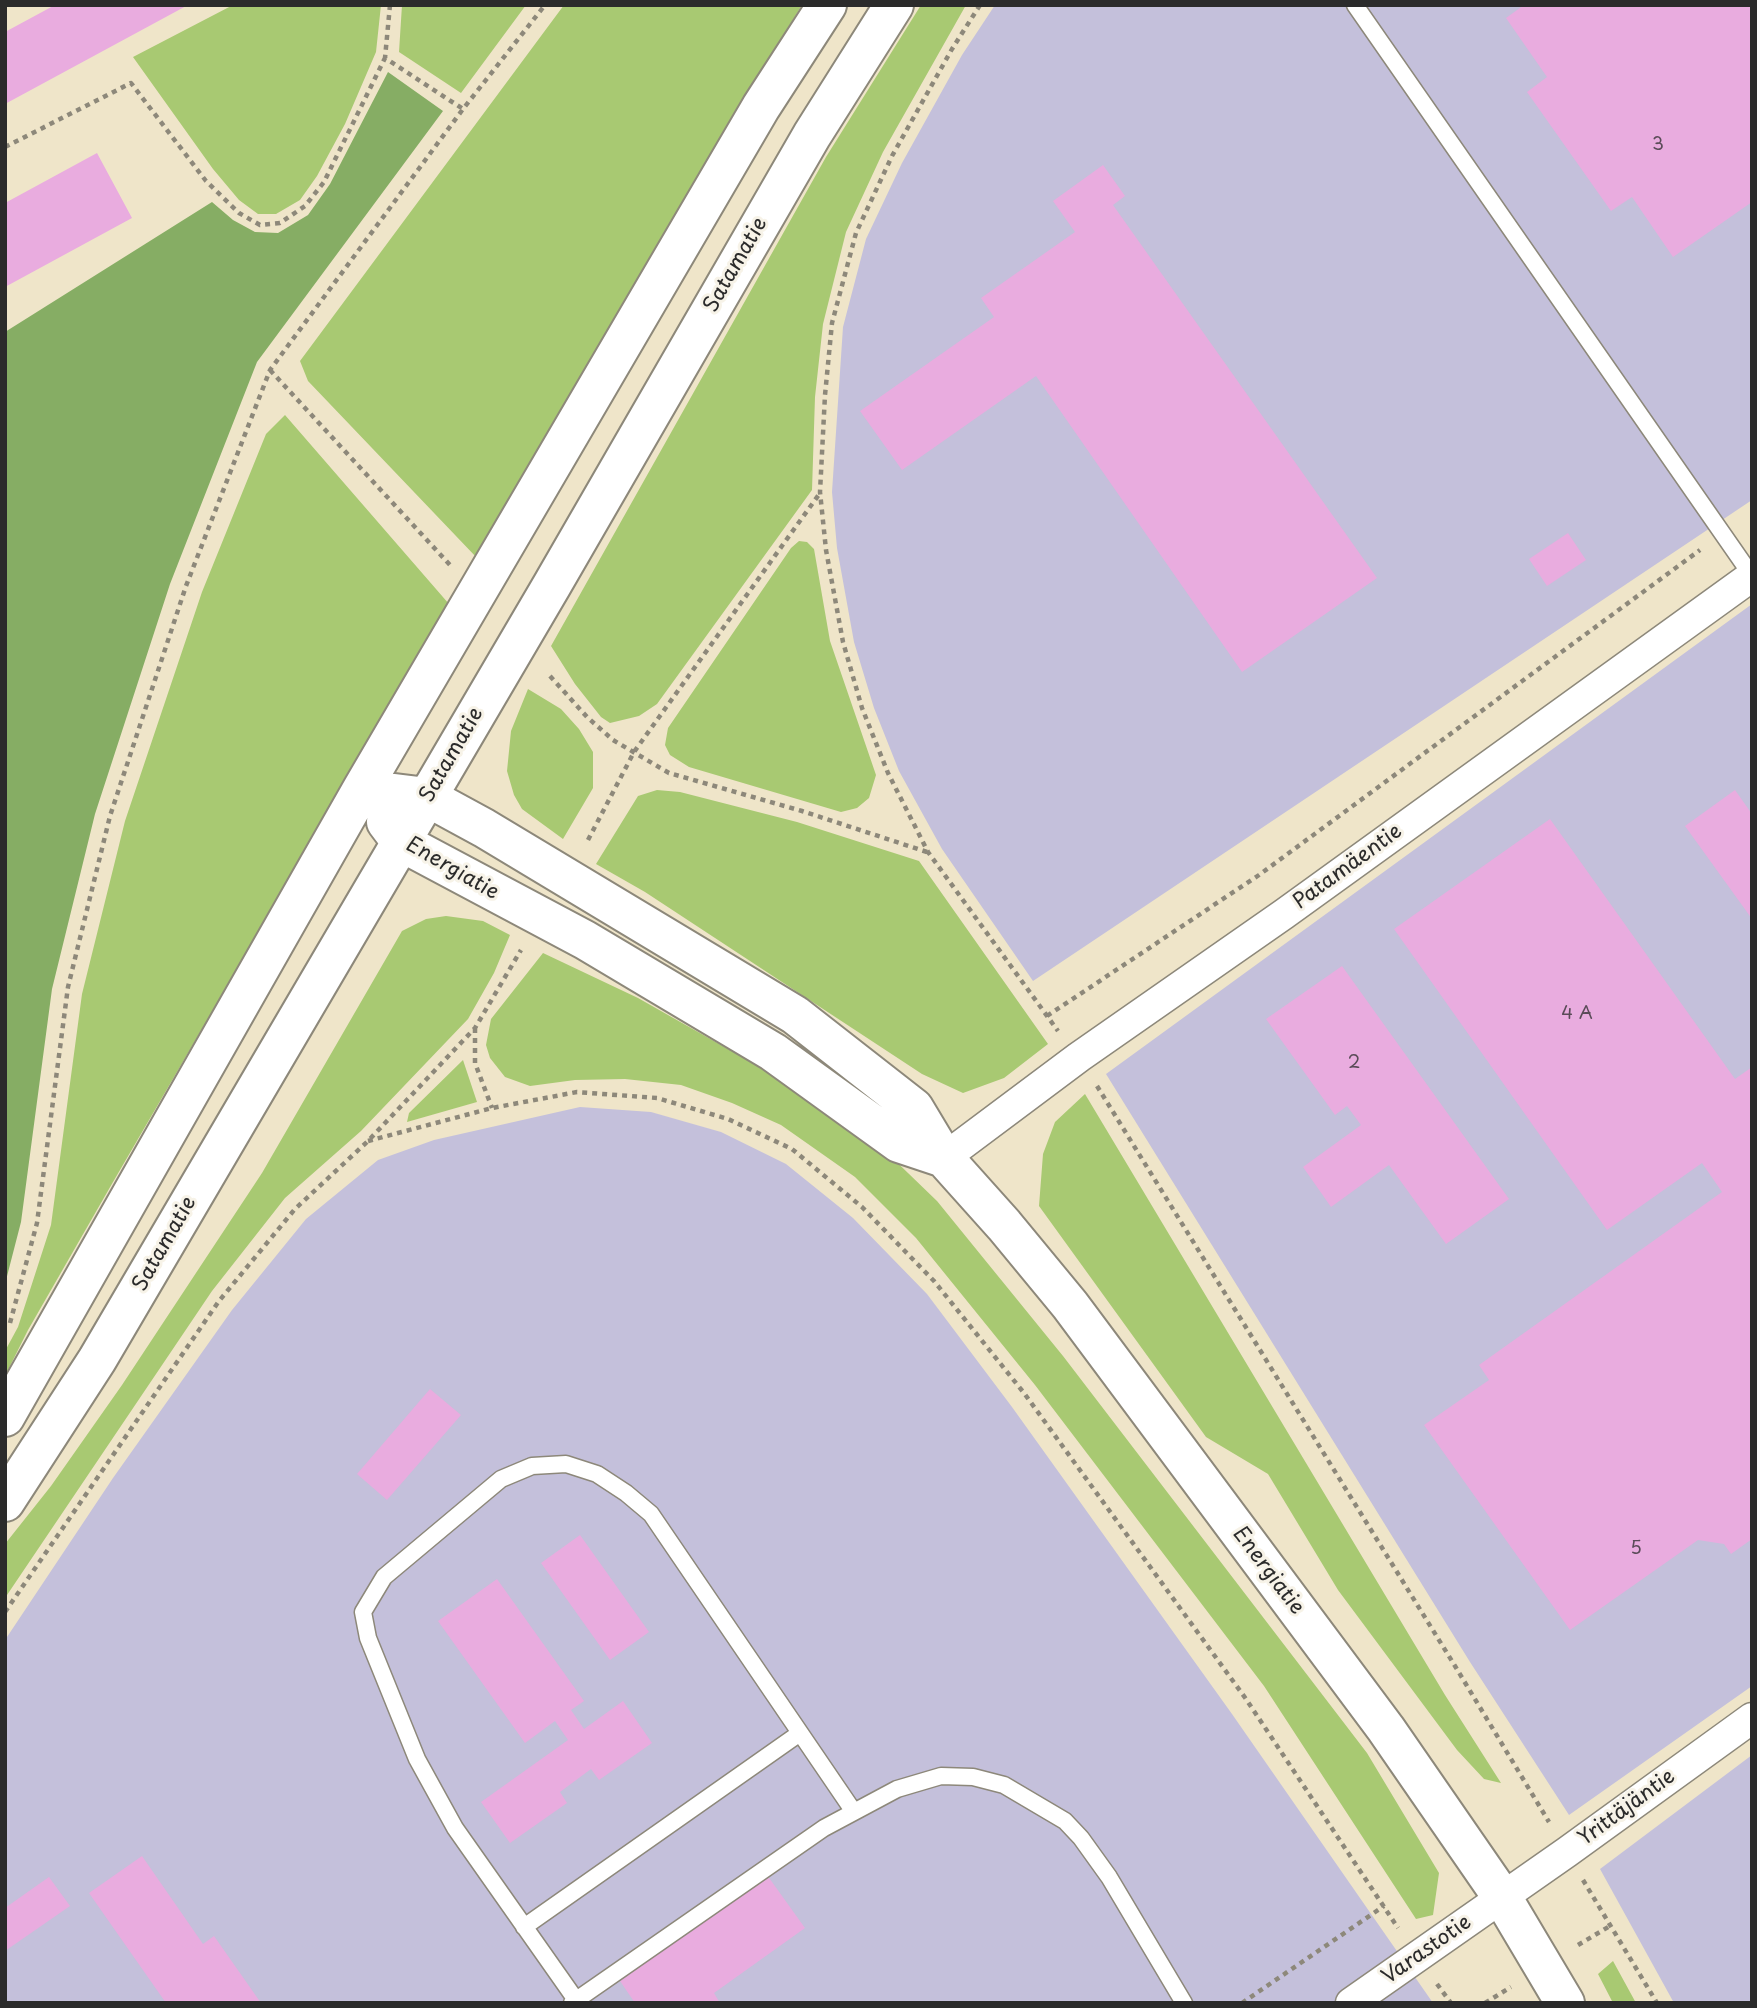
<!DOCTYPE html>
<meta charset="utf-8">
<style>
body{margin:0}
#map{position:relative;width:1757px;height:2008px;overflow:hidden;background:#efe5c9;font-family:"Playpen Sans",sans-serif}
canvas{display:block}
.frame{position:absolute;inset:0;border:7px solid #2b2b2b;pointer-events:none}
</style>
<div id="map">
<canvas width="1757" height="2008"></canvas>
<div class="frame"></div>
</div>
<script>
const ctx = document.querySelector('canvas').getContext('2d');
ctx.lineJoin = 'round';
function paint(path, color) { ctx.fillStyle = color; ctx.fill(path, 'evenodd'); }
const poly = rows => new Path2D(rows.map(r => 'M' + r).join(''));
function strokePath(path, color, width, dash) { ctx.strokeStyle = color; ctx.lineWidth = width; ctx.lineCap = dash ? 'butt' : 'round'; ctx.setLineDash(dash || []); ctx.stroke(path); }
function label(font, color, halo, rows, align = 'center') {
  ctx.font = font + ' "Playpen Sans",sans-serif'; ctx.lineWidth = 6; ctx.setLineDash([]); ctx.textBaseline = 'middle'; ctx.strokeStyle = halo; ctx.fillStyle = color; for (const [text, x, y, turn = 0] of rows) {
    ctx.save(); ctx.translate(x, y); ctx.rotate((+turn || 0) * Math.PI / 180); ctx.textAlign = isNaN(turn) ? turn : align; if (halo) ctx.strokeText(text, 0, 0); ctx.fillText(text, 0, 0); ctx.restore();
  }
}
paint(poly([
 [995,5,1752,5,1752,500,1033,981,942,849,899,771,874,708,854,642,837,548,832,492,843,327,866,239,902,163,962,55],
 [1752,604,1752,1686,1569,1815,1470,1662,1106,1074],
 [580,1107,651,1112,721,1132,786,1164,853,1218,927,1294,1012,1407,1232,1714,1433,2003,5,2003,5,1640,113,1478,232,1310,306,1219,378,1160,434,1140],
 [1752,1755,1752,2003,1674,2003,1600,1869]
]), '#c4c0db');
paint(poly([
 [233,5,381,5,376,52,345,124,317,176,300,200,276,214,258,214,239,200,213,169,133,57],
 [402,5,526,5,461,93,399,52],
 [564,5,802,5,747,94,477,558,308,381,300,361],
 [921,5,966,5,883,152,846,232,823,324,815,397,812,490,657,704,639,716,610,723,601,717,575,684,551,646,826,157],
 [285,415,449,604,113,1182,28,1330,5,1376,5,1351,18,1327,51,1225,82,994,125,821,202,592,266,434],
 [799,541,807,542,814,549,830,641,876,775,869,798,857,808,841,812,689,767,670,755,665,745,668,728,791,548],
 [528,689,561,709,579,729,593,752,593,788,563,839,522,809,514,795,507,771,511,731],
 [657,790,680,792,797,822,919,861,1048,1044,1004,1078,963,1093,922,1074,645,892,596,864,638,796],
 [446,916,483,921,510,935,494,973,468,1019,361,1131,285,1198,212,1291,5,1598,5,1544,51,1486,122,1385,262,1173,402,931,426,919],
 [543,953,638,998,751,1062,879,1145,937,1201,1063,1356,1367,1753,1439,1873,1433,1915,1416,1919,1264,1686,1035,1385,916,1238,855,1177,781,1125,732,1103,681,1085,625,1079,575,1080,530,1086,505,1077,490,1058,486,1045,491,1019],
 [463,1060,477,1102,407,1122,409,1113],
 [1085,1094,1445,1695,1501,1783,1484,1779,1457,1750,1338,1590,1268,1474,1206,1437,1039,1206,1043,1154,1055,1122],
 [1613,1961,1636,2003,1613,2003,1598,1974]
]), '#a8c972');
paint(poly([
 [388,72,443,111,257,362,170,584,95,814,52,989,21,1222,5,1284,5,332,212,202,233,220,255,232,278,233,308,215,330,184]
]), '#86ad64');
paint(poly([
 [55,5,188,5,5,104,5,32],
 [1524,5,1752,5,1752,202,1673,257,1632,197,1611,211,1527,92,1547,77,1506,18],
 [97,153,132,218,5,287,5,203],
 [1103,165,1125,196,1113,205,1377,578,1242,672,1036,376,902,470,860,411,994,317,981,298,1075,232,1053,201],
 [1568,533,1586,560,1547,586,1529,559],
 [1735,790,1752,814,1752,919,1685,826],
 [1550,819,1735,1079,1752,1067,1752,1539,1731,1554,1724,1544,1698,1540,1570,1630,1424,1425,1489,1380,1479,1365,1722,1192,1702,1163,1607,1230,1394,929],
 [1342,966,1509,1199,1446,1244,1389,1165,1331,1207,1303,1167,1361,1125,1347,1106,1335,1115,1266,1019],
 [430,1389,461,1415,387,1500,357,1474],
 [580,1535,649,1632,610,1660,541,1563],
 [497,1579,584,1701,571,1710,584,1729,623,1701,652,1743,599,1780,591,1769,560,1792,567,1803,510,1843,481,1802,568,1740,555,1721,525,1743,438,1621],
 [142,1856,203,1944,214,1936,261,2003,166,2003,89,1893],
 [767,1875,805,1928,714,1993,720,2003,635,2003,620,1981],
 [49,1877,70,1906,5,1951,5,1908]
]), '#e9acdf');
const lane = poly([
 [1355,5,1752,576],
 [524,1927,800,1733],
 [576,2000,455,1828,417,1759,368,1638,363,1612,384,1577,501,1479,532,1466,566,1464,597,1474,626,1493,651,1514,854,1812],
 [572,2003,824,1828,897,1789,941,1776,973,1777,1004,1785,1065,1821,1081,1838,1109,1877,1184,2003]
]);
const street = poly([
 [944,1158,1079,1057,1284,914,1752,576],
 [1351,2003,1567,1852,1752,1718]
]);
const secondary = poly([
 [362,789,427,797,484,828,795,1015,914,1108,944,1158,1004,1225,1070,1305,1386,1729,1502,1897,1565,2003],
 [386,822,401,842,585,940,773,1052,899,1143,944,1158],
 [5,1417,362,789,761,107,827,5],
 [5,1502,97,1360,552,585,812,135,894,5]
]);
strokePath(lane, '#8d887a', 19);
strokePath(street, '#8d887a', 33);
strokePath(secondary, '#8d887a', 42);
strokePath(poly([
 [390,5,385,58,463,109],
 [980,5,952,49,892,156,856,233,832,323,825,395,820,492,826,550,843,642,862,708,888,773,928,852,1058,1031],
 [5,147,131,83,206,181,239,213,260,225,280,223,305,206,324,182,385,58],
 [270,370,450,565],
 [550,676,587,717,613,740,669,773,802,811,927,852],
 [588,840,634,752,820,493],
 [1047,1016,1259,875,1700,550],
 [475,1028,475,1063,492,1108],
 [1097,1086,1455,1666,1549,1822],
 [368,1141,492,1108,577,1092,657,1098,728,1119,792,1149,862,1207,934,1281,1024,1393,1246,1699,1398,1928],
 [10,1323,37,1223,68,987,110,816,186,586,270,370,463,109,545,5],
 [5,1612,219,1301,295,1209,368,1141,475,1028,521,950],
 [1583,1880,1657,2003],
 [1578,1945,1610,1926],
 [1437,1984,1451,2003],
 [1242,2003,1384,1906],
 [1485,2003,1511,1987]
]), '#8d887a', 4.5, [5, 5]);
strokePath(lane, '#fff', 16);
strokePath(street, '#fff', 30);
strokePath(secondary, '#fff', 38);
label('18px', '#5a4b58', null, [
 ["3",1658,145],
 ["4 A",1577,1014],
 ["2",1354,1063],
 ["5",1636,1549]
]);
label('21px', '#2b2b2b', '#f7f3e8', [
 ["Satamatie",736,265,-60],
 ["Satamatie",452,755,-60],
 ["Patamäentie",1348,867,-36],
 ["Energiatie",452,869,30],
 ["Satamatie",165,1244,-60],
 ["Energiatie",1268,1571,53],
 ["Yrittäjäntie",1627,1808,-36],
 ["Varastotie",1427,1950,-35]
]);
</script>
